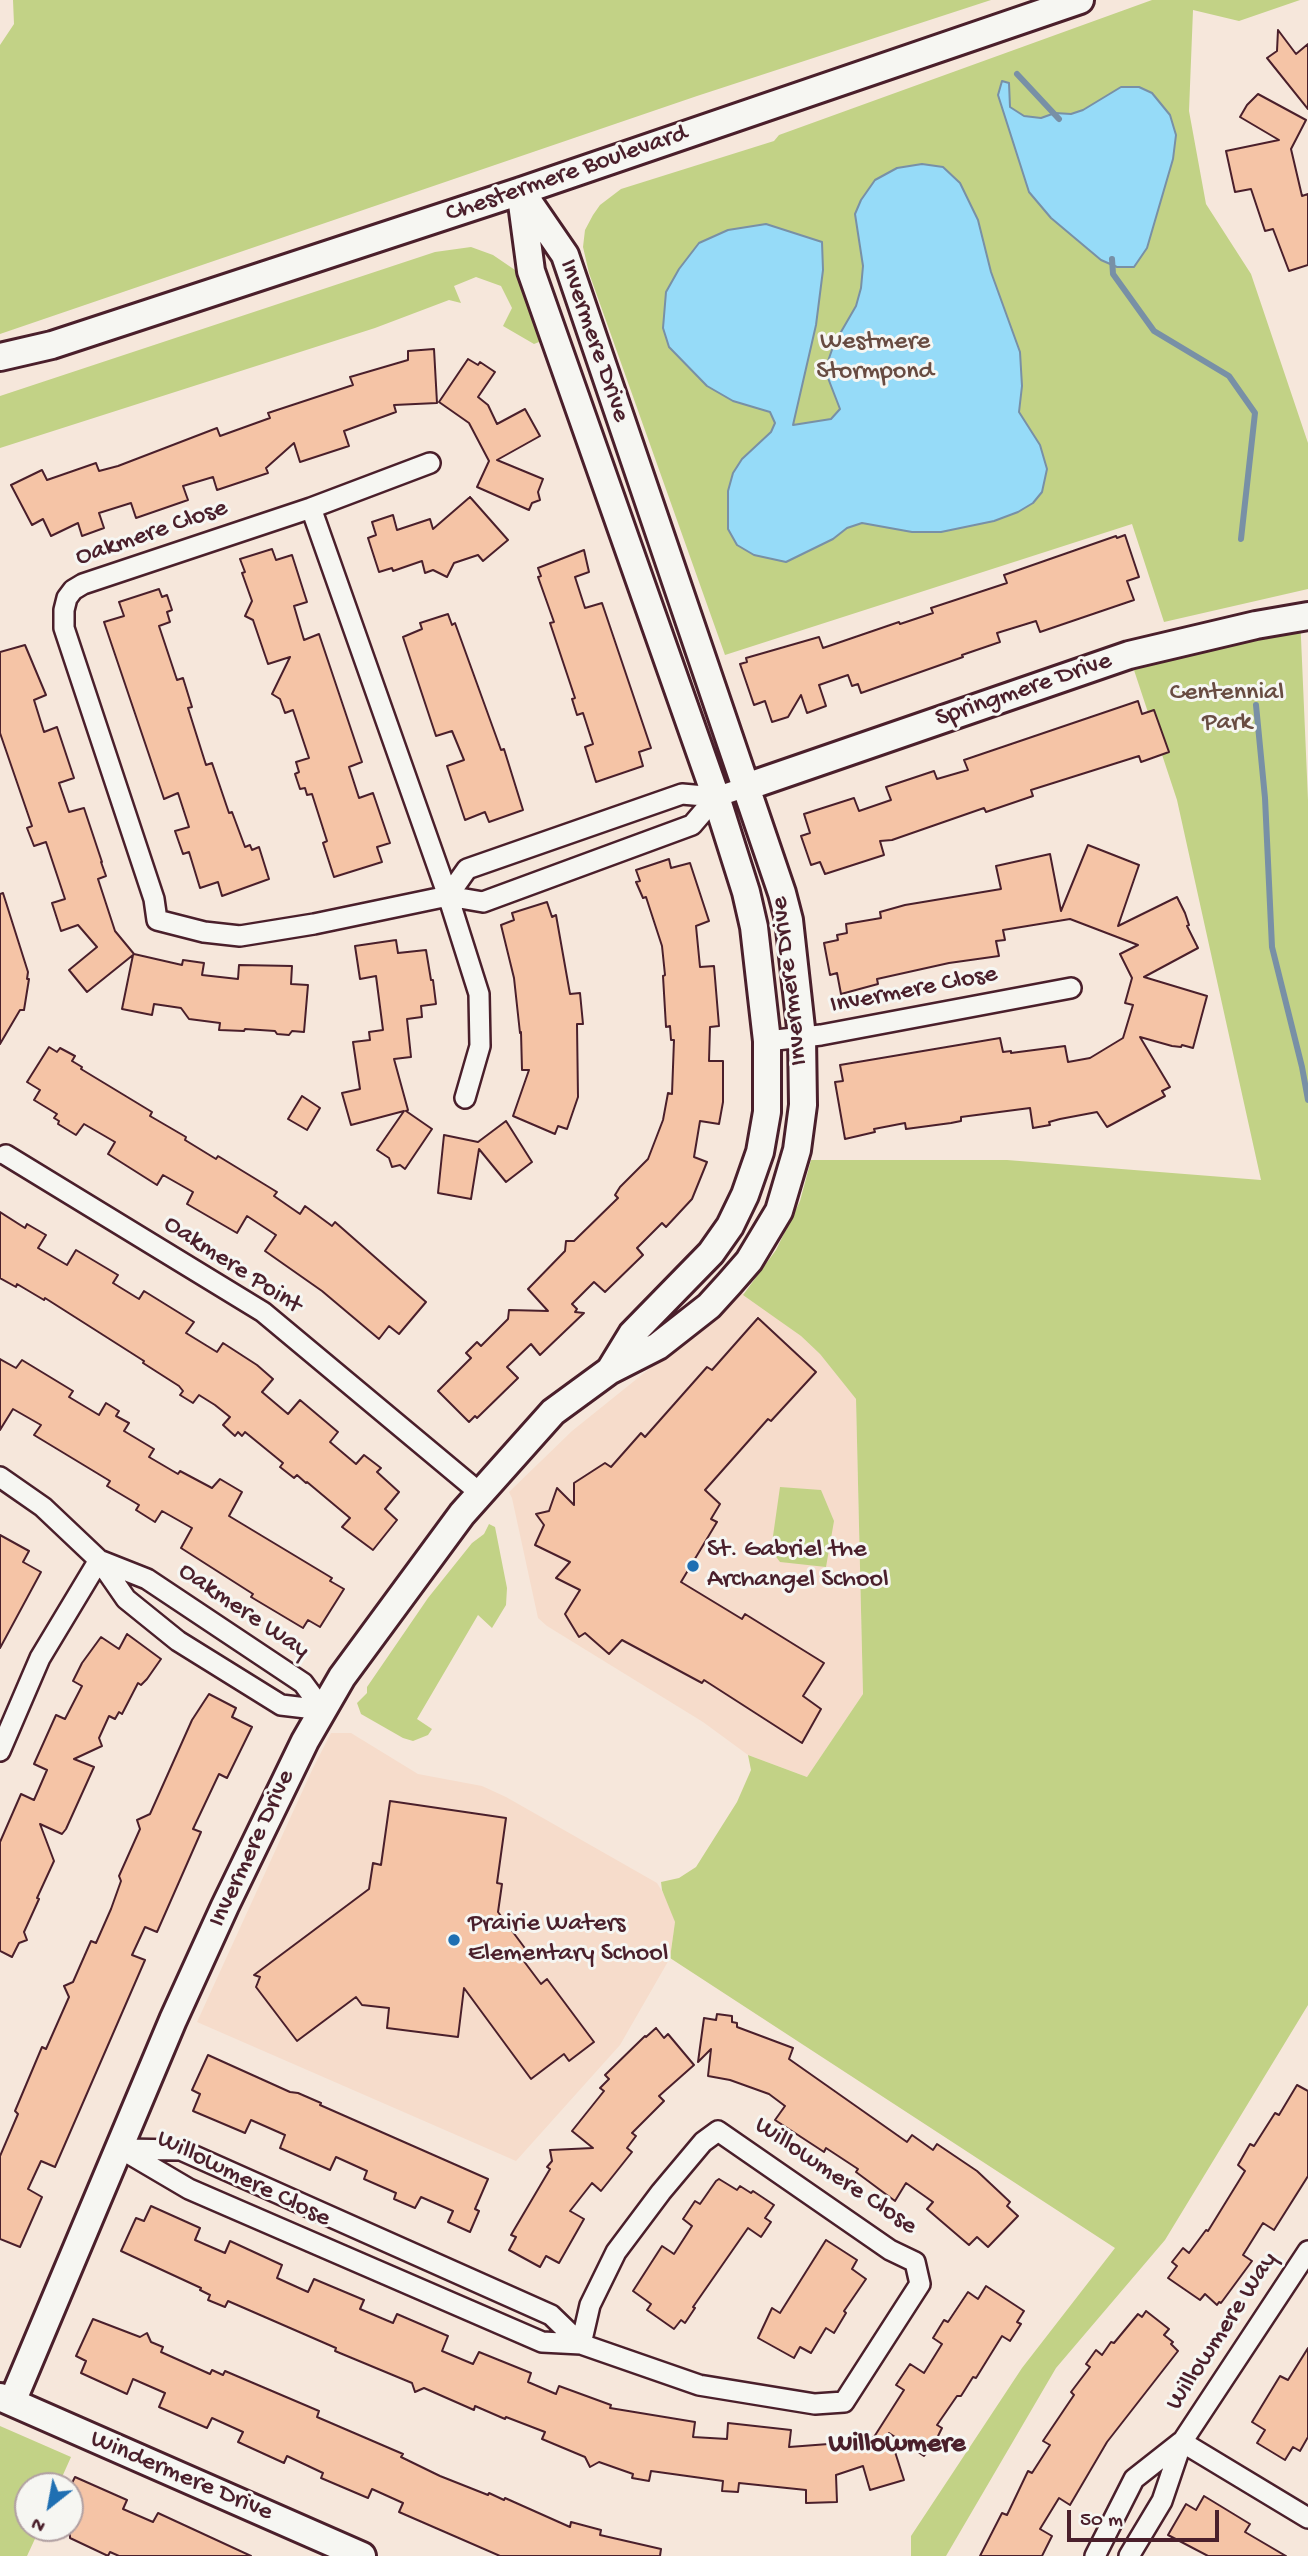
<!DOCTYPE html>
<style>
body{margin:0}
#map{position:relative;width:1308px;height:2556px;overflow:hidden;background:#f6e7db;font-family:"Gochi Hand",sans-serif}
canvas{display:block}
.north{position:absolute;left:14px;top:2472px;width:70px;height:70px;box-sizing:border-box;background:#f6f6f2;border:2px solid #b1a0a2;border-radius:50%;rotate:211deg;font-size:19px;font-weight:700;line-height:28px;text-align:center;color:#4a1f2b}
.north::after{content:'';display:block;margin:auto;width:24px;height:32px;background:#1f6fb2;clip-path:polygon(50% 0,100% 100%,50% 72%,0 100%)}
.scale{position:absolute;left:1067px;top:2510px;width:152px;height:32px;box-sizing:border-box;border:4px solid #4a1f2b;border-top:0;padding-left:9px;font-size:21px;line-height:24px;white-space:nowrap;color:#4a1f2b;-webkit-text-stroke:5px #f6f6f2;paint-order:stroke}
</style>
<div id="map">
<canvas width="1308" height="2556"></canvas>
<div class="north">N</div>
<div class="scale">50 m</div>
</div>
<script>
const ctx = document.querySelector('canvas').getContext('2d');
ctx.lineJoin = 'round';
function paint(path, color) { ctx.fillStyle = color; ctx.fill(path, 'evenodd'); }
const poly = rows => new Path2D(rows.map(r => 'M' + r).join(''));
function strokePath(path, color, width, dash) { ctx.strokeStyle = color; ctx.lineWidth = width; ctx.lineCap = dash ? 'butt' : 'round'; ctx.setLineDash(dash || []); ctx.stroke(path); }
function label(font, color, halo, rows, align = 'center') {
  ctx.font = font + ' "Gochi Hand",sans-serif'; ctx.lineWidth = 6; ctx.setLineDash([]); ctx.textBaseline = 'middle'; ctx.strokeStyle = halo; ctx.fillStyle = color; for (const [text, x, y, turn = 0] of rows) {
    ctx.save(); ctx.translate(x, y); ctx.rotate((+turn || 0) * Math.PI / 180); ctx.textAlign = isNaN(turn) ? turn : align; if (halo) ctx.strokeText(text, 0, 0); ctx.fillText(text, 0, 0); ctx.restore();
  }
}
paint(poly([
 [739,1290,801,1336,820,1354,856,1399,863,1694,807,1777,748,1755,703,1722,547,1626,538,1618,512,1498,509,1492,572,1431,715,1316],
 [331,1733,351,1733,418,1774,482,1786,506,1797,657,1883,668,1901,675,1922,670,1958,620,2045,516,2161,197,2022,313,1768]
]), '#f6dccb');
paint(poly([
 [13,0,991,0,697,96,0,334,0,45,14,24],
 [1152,0,1300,0,1239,21,1193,10,1189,111,1206,204,1251,274,1308,443,1308,589,1164,622,1132,524,725,655,589,273,583,247,585,230,593,215,600,205,621,189,774,141,779,135],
 [471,247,493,255,515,270,530,300,544,340,534,344,503,326,512,308,501,286,476,277,454,286,461,303,449,300,375,328,0,448,0,396,435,252],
 [1300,615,1308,800,1308,2005,1165,2240,1056,2368,946,2556,911,2556,911,2536,1022,2368,1115,2248,670,1958,675,1922,662,1890,661,1882,679,1878,696,1867,737,1802,751,1770,748,1755,807,1777,863,1694,856,1399,820,1354,801,1336,743,1295,776,1250,800,1201,811,1160,1007,1160,1261,1180,1177,800,1129,655],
 [780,1487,821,1490,834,1521,826,1567,780,1562,771,1550],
 [489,1524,495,1527,507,1588,506,1605,492,1628,478,1615,417,1719,432,1729,428,1735,413,1741,403,1738,361,1714,357,1703,367,1693,367,1687,428,1598,472,1543,484,1534],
 [0,2426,71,2457,58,2486,28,2486,28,2528,40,2528,27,2556,0,2556]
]), '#c2d286');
const water = poly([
 [1002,81,1009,83,1010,107,1024,116,1041,118,1055,113,1071,114,1083,110,1121,87,1139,87,1152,93,1170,115,1176,135,1173,159,1147,248,1134,267,1117,267,1101,260,1051,218,1029,192,998,95,1002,81],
 [922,164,943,167,960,183,978,220,991,272,1020,352,1022,386,1019,412,1040,445,1047,469,1042,492,1033,503,1018,512,994,521,941,532,912,532,862,523,847,528,833,539,786,562,754,555,737,545,728,529,728,491,733,473,742,459,771,432,775,423,770,412,733,401,707,386,669,347,663,328,666,292,679,269,699,243,728,230,766,224,822,242,823,270,816,325,793,425,831,419,840,409,828,378,827,364,834,344,856,306,861,288,863,266,855,214,861,200,875,180,897,168,922,164]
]);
paint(water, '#96dbf8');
strokePath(water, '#7890a6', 2);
strokePath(poly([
 [1017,74,1059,119],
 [1112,259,1113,274,1154,331,1229,376,1255,413,1241,539],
 [1256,705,1265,798,1272,947,1302,1067,1308,1100]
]), '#7890a6', 6);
const building = poly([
 [1278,30,1296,54,1308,44,1308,109,1267,58,1277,51,1278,30],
 [1258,94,1306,120,1291,149,1302,196,1308,194,1308,265,1289,271,1273,229,1265,231,1251,189,1235,192,1226,151,1279,140,1240,117,1247,105,1258,94],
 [434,349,437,403,394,405,396,412,344,431,349,446,300,462,294,443,266,468,268,473,217,490,213,477,183,486,188,500,136,518,131,503,99,513,104,528,82,536,78,523,51,536,43,519,32,525,11,485,42,470,47,480,96,463,99,471,118,466,217,428,220,436,270,418,268,413,353,385,350,377,408,360,408,351,434,349],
 [468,359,478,365,480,362,495,372,478,397,488,405,497,424,525,409,540,436,497,460,543,479,538,492,540,500,532,503,529,510,477,487,489,461,469,423,439,402,468,359],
 [470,497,508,540,483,561,478,555,454,563,447,577,433,570,425,573,422,561,393,571,392,568,379,572,368,538,376,535,372,522,393,515,397,530,430,519,433,529,470,497],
 [1125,535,1139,577,1127,581,1134,600,1040,632,1036,621,997,633,1000,642,962,655,963,657,861,693,858,684,852,686,848,675,819,685,826,706,807,713,801,695,788,717,772,722,765,701,754,705,740,664,747,662,746,658,819,637,823,648,899,622,900,624,933,613,931,608,1007,583,1004,575,1116,536,1117,538,1125,535],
 [272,549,276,560,292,555,307,602,294,606,304,640,319,634,362,762,349,767,359,798,373,793,390,843,377,847,382,862,334,877,323,843,327,841,312,794,307,795,305,788,300,789,295,774,299,772,296,762,309,758,293,710,285,713,280,699,272,694,290,657,268,664,253,620,245,616,252,601,242,573,245,572,240,559,272,549],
 [584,550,589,572,575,577,585,608,602,603,651,748,639,752,643,766,596,782,585,747,593,744,583,713,577,715,572,699,575,698,550,623,554,622,538,577,541,576,538,568,584,550],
 [159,589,162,597,167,595,172,610,167,612,170,622,159,626,177,680,183,678,192,707,188,708,206,765,212,763,229,813,232,812,245,847,250,845,252,850,259,847,269,879,222,896,218,882,200,888,189,852,183,854,175,831,189,827,178,793,164,799,104,622,124,616,119,602,159,589],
 [448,614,452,625,455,623,501,750,504,749,523,810,489,822,485,812,465,820,447,766,464,760,452,731,436,736,403,637,422,629,420,623,448,614],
 [25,645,46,695,34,700,44,732,57,727,74,778,59,783,69,812,84,808,102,862,101,862,106,876,98,879,115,931,134,954,182,965,183,960,204,963,202,975,238,979,239,965,292,966,291,984,308,985,304,1032,292,1031,289,1035,277,1034,275,1031,245,1029,244,1031,219,1030,220,1023,189,1019,181,1008,154,1004,152,1015,122,1009,133,955,87,992,69,970,97,947,78,925,61,931,52,903,65,899,46,842,34,846,27,828,32,826,0,733,0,652,25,645],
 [1138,701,1142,714,1154,710,1169,752,1141,762,1139,756,1031,790,1033,796,986,812,984,808,892,840,880,841,884,855,825,874,820,862,811,865,801,836,810,833,804,814,854,798,859,811,891,800,886,787,934,771,937,779,968,770,964,760,1138,701],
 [1088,845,1139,865,1118,926,1177,897,1185,913,1189,925,1187,926,1198,948,1144,977,1207,996,1193,1048,1182,1045,1181,1047,1172,1046,1140,1037,1170,1087,1162,1091,1165,1096,1107,1127,1097,1112,1060,1119,1049,1122,1050,1125,1033,1128,1030,1108,961,1117,961,1121,951,1123,906,1129,905,1123,874,1129,875,1132,845,1139,835,1082,843,1081,840,1065,1000,1038,1003,1052,1011,1051,1011,1053,1065,1046,1068,1062,1090,1058,1123,1038,1133,1005,1125,1003,1132,978,1120,954,1138,945,1070,919,1003,930,1005,940,996,941,999,956,949,963,877,979,878,984,841,994,837,973,830,975,824,943,838,940,837,935,847,933,846,924,881,918,880,912,905,905,1001,889,996,866,1050,854,1061,911,1088,845],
 [669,859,671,868,690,863,709,921,696,926,700,967,714,966,719,1026,710,1027,709,1061,723,1061,723,1102,719,1124,700,1121,694,1157,707,1162,692,1199,666,1227,662,1223,637,1248,643,1255,605,1292,594,1282,572,1304,577,1309,575,1312,584,1313,540,1355,531,1344,507,1367,518,1378,477,1418,475,1416,469,1422,438,1391,471,1358,466,1353,477,1342,481,1346,508,1319,509,1310,548,1311,528,1289,565,1251,566,1241,574,1241,618,1198,615,1195,620,1187,648,1159,663,1120,668,1093,672,1094,674,1040,671,1040,670,1026,666,1027,663,976,665,975,662,946,646,897,643,898,636,882,640,881,636,870,669,859],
 [3,893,28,972,27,979,29,979,24,1010,20,1010,0,1044,0,894,3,893],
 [547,902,552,917,556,915,570,994,580,993,583,1024,577,1024,578,1097,567,1129,558,1126,555,1134,513,1116,529,1070,522,1070,521,1032,520,1033,514,978,501,925,514,920,512,913,547,902],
 [396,940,398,953,426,950,431,980,433,980,436,1004,421,1006,422,1017,407,1019,411,1057,394,1059,408,1110,406,1111,432,1129,405,1169,400,1165,392,1167,389,1158,377,1150,404,1111,351,1125,342,1093,360,1089,353,1042,370,1040,369,1032,383,1030,376,976,360,979,355,946,396,940],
 [49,1047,57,1052,60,1048,75,1056,72,1061,82,1067,81,1069,152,1112,150,1116,186,1137,185,1140,216,1159,218,1156,277,1192,274,1196,300,1214,305,1206,332,1226,335,1222,426,1302,399,1334,389,1326,379,1339,322,1291,265,1251,276,1235,247,1216,237,1233,187,1204,193,1192,163,1175,157,1185,108,1154,115,1142,84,1124,76,1135,58,1124,59,1121,54,1118,57,1114,34,1100,40,1090,27,1082,49,1047],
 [302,1096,320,1108,307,1130,288,1119,302,1096],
 [506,1121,532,1162,506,1182,479,1149,471,1199,438,1193,444,1135,478,1142,506,1121],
 [0,1212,25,1228,27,1224,46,1235,38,1248,67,1265,76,1250,118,1275,113,1283,139,1299,144,1291,194,1322,186,1333,217,1352,223,1343,257,1365,273,1379,262,1392,288,1414,300,1400,338,1432,330,1442,356,1464,364,1455,381,1468,377,1472,399,1492,385,1509,397,1520,373,1550,342,1527,350,1518,307,1482,306,1483,297,1475,294,1478,280,1467,283,1463,245,1432,242,1436,238,1432,235,1436,223,1425,230,1417,215,1405,199,1395,193,1403,180,1395,183,1391,179,1386,143,1363,144,1361,45,1298,44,1300,17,1284,16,1287,0,1278,0,1212],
 [758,1318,816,1372,771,1421,768,1419,705,1490,720,1504,711,1519,717,1522,681,1582,742,1619,745,1614,824,1663,803,1696,821,1709,802,1743,704,1680,702,1683,622,1640,609,1654,585,1633,579,1637,565,1614,580,1590,556,1578,570,1562,535,1545,544,1525,536,1514,549,1511,557,1488,574,1505,574,1483,605,1463,611,1467,641,1433,645,1437,707,1367,712,1370,758,1318],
 [0,1359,16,1368,22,1360,73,1391,69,1397,99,1415,106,1403,119,1411,116,1416,129,1423,124,1431,154,1449,149,1457,178,1474,180,1471,212,1488,220,1479,242,1492,229,1516,332,1578,330,1581,344,1589,320,1627,308,1620,303,1628,251,1597,253,1594,181,1548,192,1528,162,1511,155,1522,136,1510,139,1505,107,1486,110,1481,34,1435,41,1425,13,1409,0,1430,0,1359],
 [0,1535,29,1551,23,1562,41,1572,0,1648,0,1535],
 [127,1634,161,1659,147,1679,141,1685,138,1683,122,1714,119,1712,115,1719,109,1716,99,1738,102,1746,74,1759,94,1767,66,1829,62,1834,40,1824,54,1861,37,1898,39,1899,24,1932,27,1940,19,1943,12,1957,0,1951,0,1842,21,1794,34,1800,47,1770,34,1764,56,1715,65,1719,82,1686,73,1681,82,1663,101,1637,119,1649,127,1634],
 [209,1694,236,1708,232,1717,252,1727,227,1778,219,1774,193,1829,201,1832,157,1932,145,1927,132,1955,145,1960,55,2167,41,2161,28,2189,42,2197,20,2247,0,2239,0,2156,18,2114,15,2111,42,2047,46,2049,69,1997,64,1986,73,1982,91,1941,96,1943,111,1909,121,1881,119,1876,140,1829,137,1820,150,1814,192,1720,209,1694],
 [390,1801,506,1818,497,1883,502,1884,498,1912,527,1951,520,1956,541,1984,547,1979,594,2042,569,2061,564,2054,531,2079,464,1988,458,2037,387,2028,389,2008,362,2005,356,1997,297,2041,256,1987,260,1977,254,1975,369,1889,373,1863,381,1865,390,1801],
 [717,2014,732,2016,732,2022,737,2023,737,2027,793,2048,789,2059,907,2142,912,2135,933,2150,937,2144,977,2171,1010,2202,1007,2206,1018,2216,988,2247,977,2237,969,2245,927,2209,933,2202,906,2183,895,2201,856,2172,858,2169,826,2148,824,2152,775,2120,785,2106,769,2094,730,2080,708,2076,711,2049,698,2062,704,2018,716,2020,717,2014],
 [656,2028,664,2038,668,2034,694,2065,659,2096,664,2101,632,2133,636,2136,627,2148,632,2152,601,2191,592,2183,570,2211,584,2219,559,2263,546,2256,540,2267,509,2250,516,2237,511,2235,550,2169,547,2167,552,2161,550,2150,593,2148,572,2131,604,2091,600,2088,609,2079,605,2075,645,2036,646,2037,656,2028],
 [208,2055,290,2092,298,2093,321,2103,320,2105,488,2179,475,2209,479,2211,470,2232,448,2222,453,2211,421,2197,415,2208,394,2199,396,2193,364,2179,367,2171,336,2157,330,2170,280,2148,285,2135,251,2120,245,2133,193,2111,200,2094,192,2090,208,2055],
 [1297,2085,1308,2091,1308,2176,1274,2230,1263,2223,1243,2255,1252,2261,1221,2303,1219,2302,1217,2305,1205,2294,1200,2300,1168,2278,1177,2266,1172,2262,1183,2248,1189,2253,1206,2230,1208,2231,1245,2171,1238,2165,1250,2144,1254,2146,1275,2113,1279,2115,1297,2085],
 [719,2179,737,2190,740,2186,751,2193,753,2191,774,2205,765,2218,771,2222,761,2237,748,2228,693,2307,695,2308,685,2323,681,2320,674,2329,647,2310,651,2304,633,2291,662,2246,674,2254,692,2226,683,2219,695,2201,700,2204,716,2181,719,2179],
 [151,2206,200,2228,195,2240,225,2253,230,2241,282,2265,277,2278,308,2292,314,2279,364,2300,360,2309,393,2323,397,2314,448,2336,442,2351,473,2364,479,2352,531,2373,528,2382,556,2394,559,2386,611,2405,610,2408,695,2422,693,2437,727,2439,728,2423,791,2430,789,2447,855,2442,874,2437,904,2390,896,2385,910,2364,924,2373,942,2344,933,2338,944,2320,948,2322,968,2292,978,2299,986,2286,1024,2311,1017,2322,1021,2324,1010,2341,1002,2336,976,2378,973,2377,961,2396,957,2396,937,2425,942,2428,937,2438,924,2456,889,2433,904,2480,870,2490,863,2466,836,2475,837,2502,806,2503,806,2490,739,2483,738,2492,722,2491,723,2481,651,2471,649,2481,632,2478,633,2474,599,2462,590,2467,585,2457,542,2439,545,2432,506,2417,505,2419,475,2406,474,2410,424,2388,415,2392,412,2383,335,2351,336,2348,228,2301,225,2307,208,2300,210,2295,200,2290,201,2288,121,2251,136,2218,144,2221,151,2206],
 [826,2240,857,2260,852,2269,866,2279,844,2311,846,2313,834,2333,826,2328,811,2353,800,2347,794,2358,758,2338,772,2308,780,2313,826,2240],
 [1146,2311,1169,2329,1164,2335,1173,2342,1171,2344,1178,2351,1107,2442,1070,2505,1059,2498,1040,2529,1052,2536,1042,2556,980,2556,1002,2513,1007,2515,1028,2471,1032,2473,1050,2445,1043,2441,1074,2395,1071,2392,1090,2367,1086,2364,1096,2350,1102,2355,1111,2342,1114,2343,1138,2314,1142,2317,1146,2311],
 [93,2319,140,2337,147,2333,151,2342,163,2347,161,2352,210,2374,212,2370,223,2375,225,2371,319,2411,317,2417,403,2454,401,2457,440,2476,488,2495,489,2493,504,2500,505,2498,570,2527,571,2522,601,2530,600,2535,661,2549,660,2556,500,2556,399,2512,403,2503,372,2489,368,2498,321,2478,323,2473,287,2456,284,2463,238,2442,243,2432,212,2418,207,2428,159,2407,165,2393,133,2379,127,2394,81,2373,86,2361,76,2356,93,2319],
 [1308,2348,1308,2437,1300,2451,1293,2447,1285,2460,1257,2443,1265,2430,1252,2422,1280,2376,1288,2380,1308,2348],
 [75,2477,127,2500,123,2509,153,2522,158,2513,251,2556,119,2556,110,2552,108,2556,70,2538,70,2487,75,2477],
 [1204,2496,1250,2524,1245,2532,1286,2556,1208,2556,1168,2535,1186,2504,1196,2510,1204,2496]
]);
paint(building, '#f5c4a6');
strokePath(building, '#4a1f2b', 2);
const street = poly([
 [311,508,430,463],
 [448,896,467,869,682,794,716,797,746,787],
 [767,1041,821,1035,1071,988],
 [465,1098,480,1046,479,994,448,896,311,508,83,584,73,590,67,598,64,610,64,628,154,899,157,920,204,932,240,936,314,924,448,896,483,902,692,825,716,797],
 [6,1155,263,1312,480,1493],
 [0,1477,43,1507,99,1560,126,1599,178,1641,281,1705,323,1710],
 [99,1560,147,1579,303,1683,323,1710],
 [0,1751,40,1658,99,1560],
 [121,2149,189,2189,542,2342,581,2344,699,2385,815,2404,844,2402,920,2284,915,2262,890,2250,718,2131,703,2142,661,2192,616,2252,590,2305,581,2344],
 [122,2149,181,2150,551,2315,581,2344],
 [1182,2442,1308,2518],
 [1095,2556,1134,2479,1181,2442],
 [1129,2556,1162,2501,1182,2442,1308,2251]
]);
const secondary = poly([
 [521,196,531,271,716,797,746,892,754,927,767,1041,767,1112,760,1152,745,1195,730,1226,711,1253,632,1334,610,1370],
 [0,357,52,345,521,191,1080,0],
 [746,787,1129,655,1256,625,1308,616],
 [0,2397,362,2556],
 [12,2402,173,2020,225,1906,305,1741,342,1677,462,1514,553,1412,609,1371,658,1346,709,1306,729,1284,749,1261,779,1211,797,1150,803,1105,802,1037,789,920,782,893,565,255,521,191]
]);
strokePath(street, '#4a1f2b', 24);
strokePath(secondary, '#4a1f2b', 32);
strokePath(street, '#f6f6f2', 19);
strokePath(secondary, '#f6f6f2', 26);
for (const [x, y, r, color] of [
 [693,1566,7,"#1f6fb2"],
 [454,1940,7,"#1f6fb2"]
]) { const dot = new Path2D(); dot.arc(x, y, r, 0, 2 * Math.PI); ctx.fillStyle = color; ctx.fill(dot); strokePath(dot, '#f6f6f2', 2.5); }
label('26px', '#4a1f2b', '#f6f6f2', [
 ["Chestermere Boulevard",567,175,-19],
 ["Invermere Drive",593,341,71],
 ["Oakmere Close",152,534,-19],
 ["Springmere Drive",1024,691,-19],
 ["Invermere Drive",791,981,-97],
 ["Invermere Close",914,991,-11],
 ["Oakmere Point",232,1266,33],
 ["Oakmere Way",243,1612,34],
 ["Invermere Drive",253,1849,-65],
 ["Willowmere Close",835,2177,34],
 ["Willowmere Close",243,2180,26],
 ["Willowmere Way",1223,2332,-57],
 ["Windermere Drive",181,2477,23]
]);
label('26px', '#684c42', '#f6f6f2', [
 ["Westmere",875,343],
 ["Stormpond",875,373],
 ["Centennial",1227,694],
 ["Park",1227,724]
]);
label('26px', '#4a1f2b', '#f6f6f2', [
 ["St. Gabriel the",707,1551],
 ["Archangel School",707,1581],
 ["Prairie Waters",468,1925],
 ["Elementary School",468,1955]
], 'left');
label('bold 28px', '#4a1f2b', '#f6f6f2', [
 ["Willowmere",897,2446]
]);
</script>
